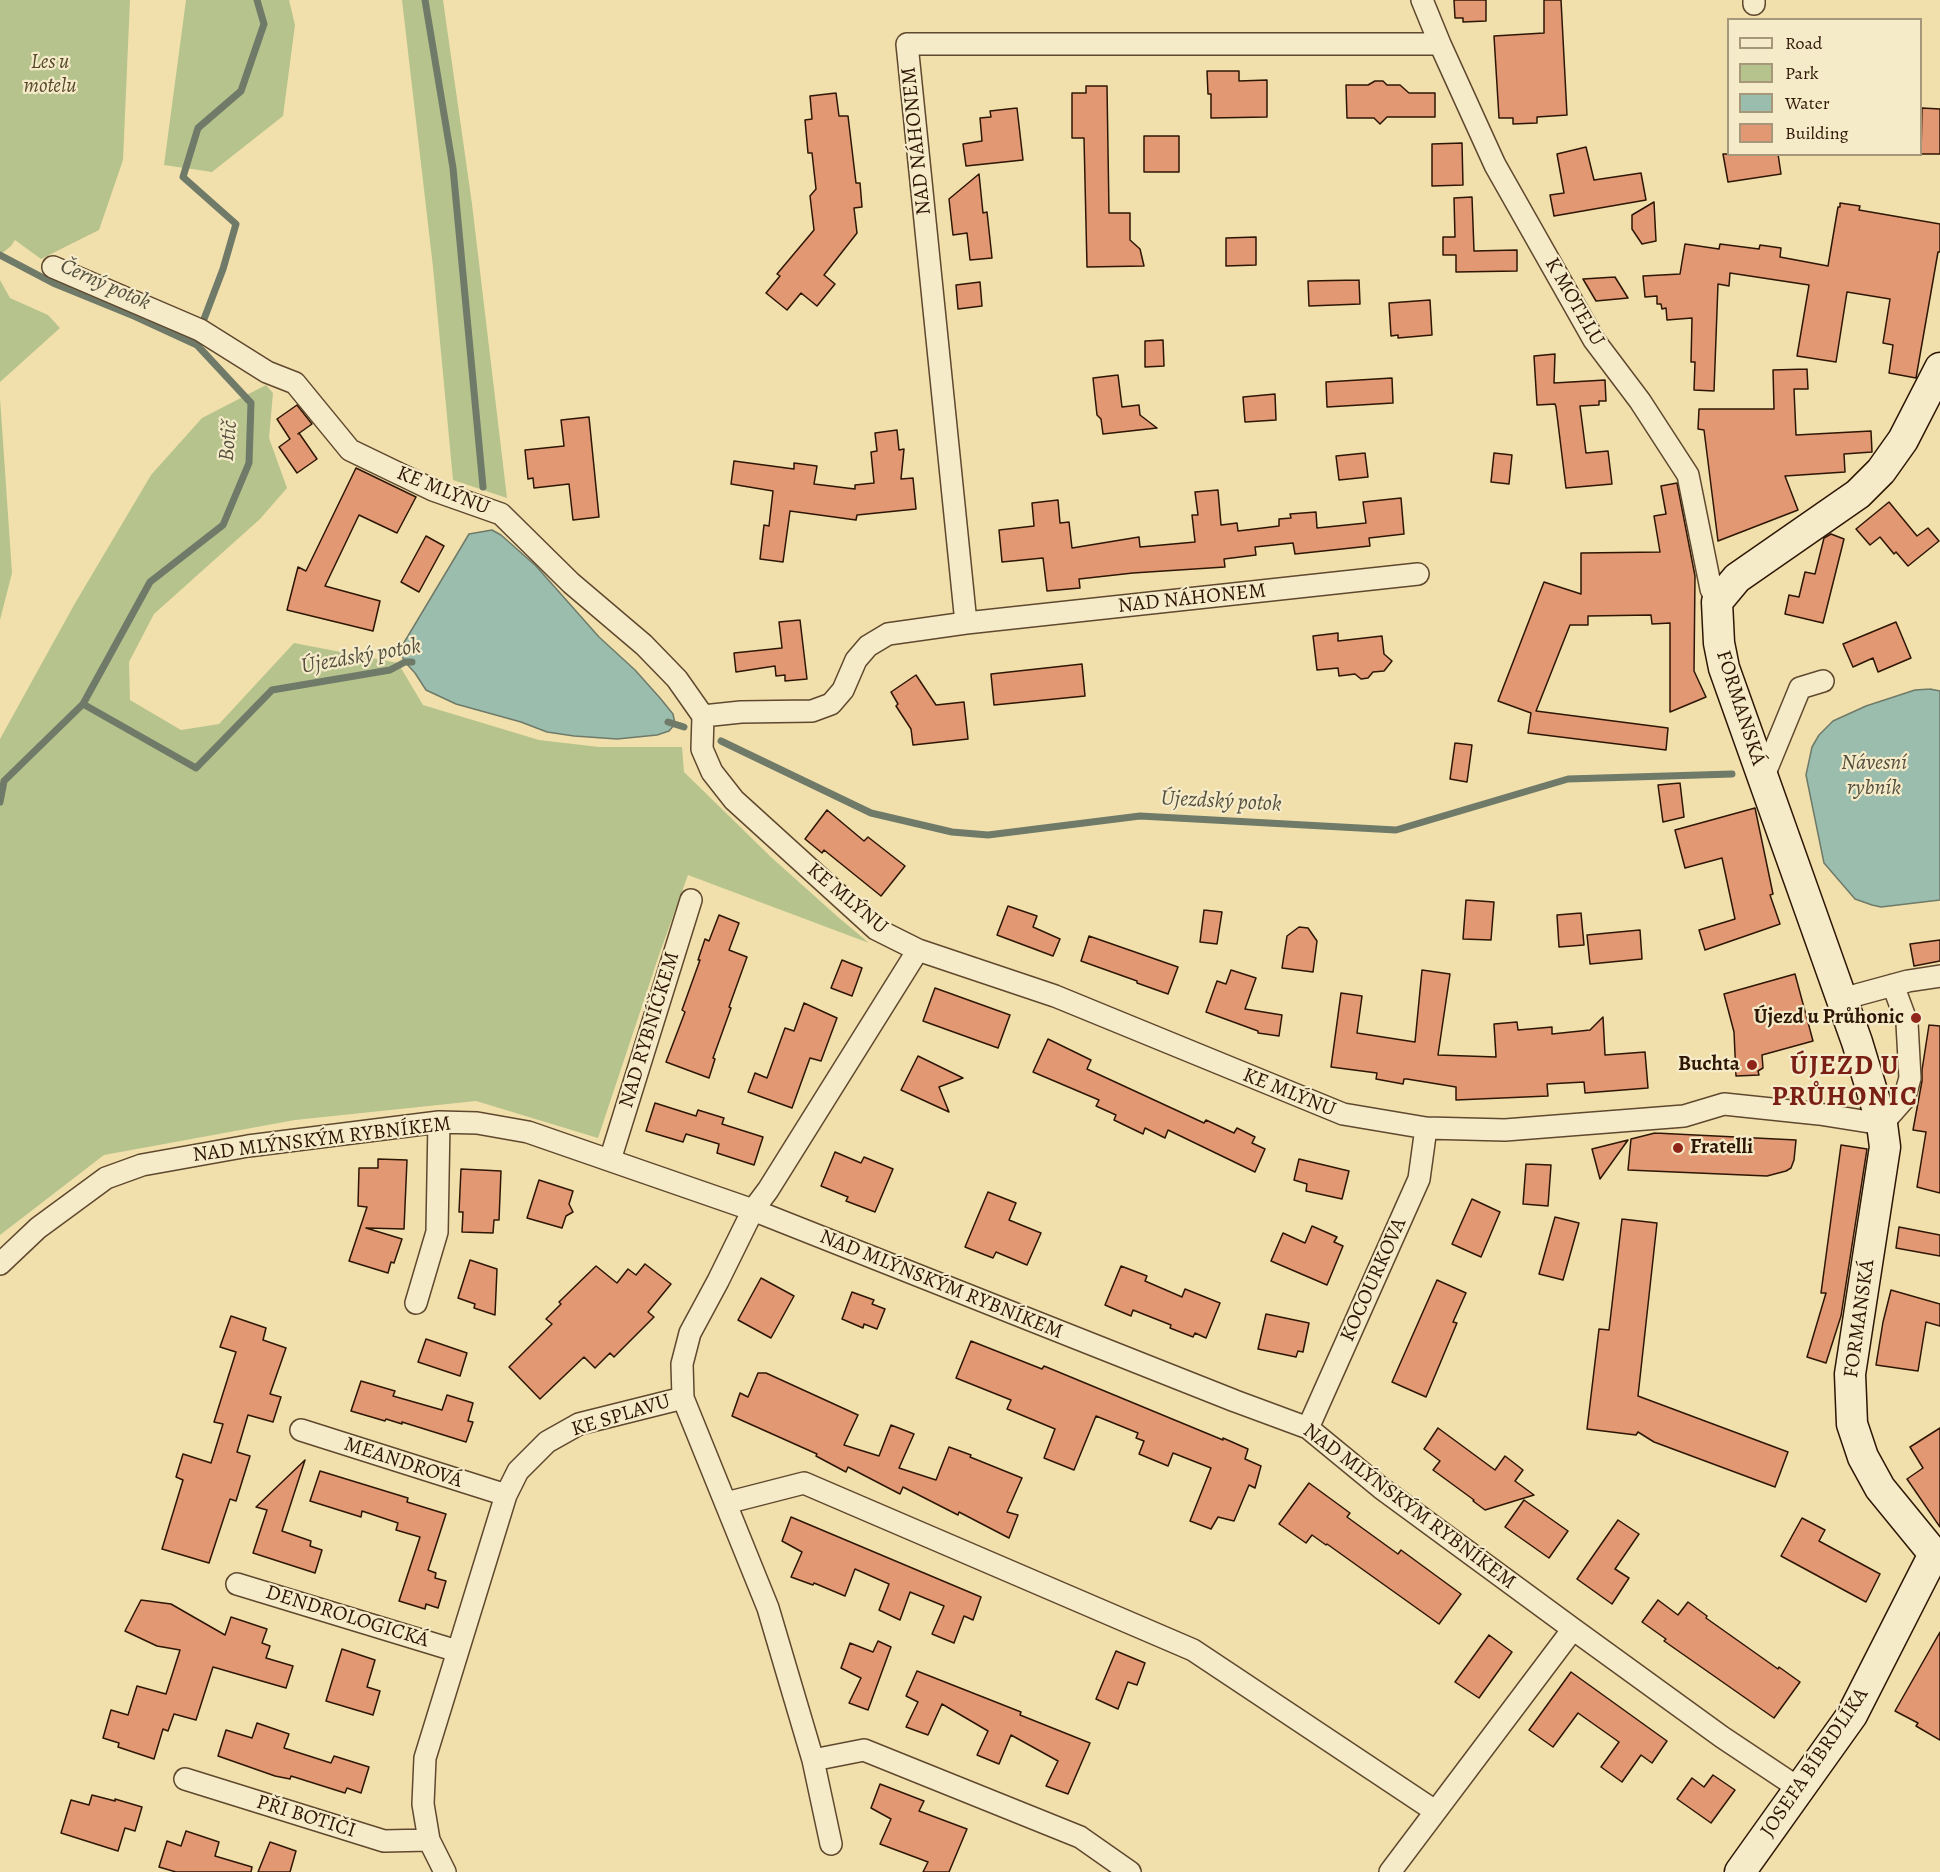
<!DOCTYPE html>
<meta charset="utf-8">
<style>
body{margin:0}
#map{position:relative;width:1940px;height:1872px;overflow:hidden;background:#f1e0ac;font-family:Alegreya,serif}
canvas{display:block}
.legend{position:absolute;left:1727px;top:18px;width:195px;height:138px;box-sizing:border-box;background:#f6ebc9;border:2px solid #a6967a;margin:0;padding:8px 10px;list-style:none;font-size:18px;color:#2e1604}
.legend li{display:flex;align-items:center;gap:12px;height:30px}
.legend b{width:30px;border:2px solid #a6967a}
</style>
<div id="map">
<canvas width="1940" height="1872"></canvas>
<ul class="legend">
<li><b style="height:8px;background:#f6ebc9"></b>Road</li>
<li><b style="height:16px;background:#b6c38d"></b>Park</li>
<li><b style="height:16px;background:#9bbdad"></b>Water</li>
<li><b style="height:16px;background:#e29873"></b>Building</li>
</ul>
</div>
<script>
const ctx = document.querySelector('canvas').getContext('2d');
ctx.lineJoin = 'round';
function paint(path, color) { ctx.fillStyle = color; ctx.fill(path, 'evenodd'); }
const poly = rows => new Path2D(rows.map(r => 'M' + r).join(''));
function strokePath(path, color, width, dash) { ctx.strokeStyle = color; ctx.lineWidth = width; ctx.lineCap = dash ? 'butt' : 'round'; ctx.setLineDash(dash || []); ctx.stroke(path); }
function label(font, color, halo, rows, align = 'center') {
  ctx.font = font + ' Alegreya,serif'; ctx.lineWidth = 4.5; ctx.setLineDash([]); ctx.textBaseline = 'middle'; ctx.strokeStyle = halo; ctx.fillStyle = color; for (const [text, x, y, turn = 0] of rows) {
    ctx.save(); ctx.translate(x, y); ctx.rotate((+turn || 0) * Math.PI / 180); ctx.textAlign = isNaN(turn) ? turn : align; if (halo) ctx.strokeText(text, 0, 0); ctx.fillText(text, 0, 0); ctx.restore();
  }
}
paint(poly([
 [0,0,130,0,123,160,99,230,41,259,15,240,11,246,0,255],
 [186,0,289,0,295,25,283,116,212,172,164,165],
 [402,0,443,0,472,204,507,498,453,480,433,267],
 [0,280,10,298,48,315,60,328,0,382],
 [266,385,273,393,269,438,287,488,260,519,154,614,129,662,130,700,181,730,219,724,294,643,398,663,423,705,539,740,599,747,682,747,684,772,772,858,838,917,869,943,688,875,659,955,598,1138,476,1101,295,1120,104,1155,0,1235,0,739,74,605,151,475,202,418],
 [0,398,12,573,0,620]
]), '#b6c38d');
const water = poly([
 [492,530,501,535,536,566,599,637,635,670,660,698,673,714,675,724,669,731,657,735,617,739,574,736,547,732,521,722,456,704,426,690,415,673,405,662,399,651,469,534,492,530],
 [1930,689,1940,691,1940,900,1881,907,1872,905,1855,899,1824,863,1806,775,1812,747,1819,735,1833,721,1866,706,1915,690,1930,689]
]);
paint(water, '#9bbdad');
strokePath(water, '#6f7a69', 1.5);
strokePath(poly([
 [425,0,453,168,483,487],
 [0,255,53,283,134,316,197,345,251,403,249,463,223,525,150,582,83,704,4,781,0,802],
 [201,327,223,269,236,224,183,177,198,128,241,91,264,24,257,0],
 [83,704,196,768,272,690,390,670,405,662,412,662],
 [668,722,684,727],
 [721,741,871,813,952,832,988,835,1140,816,1396,830,1568,779,1732,774]
]), '#6f7a69', 7);
const building = poly([
 [1454,0,1486,0,1486,21,1463,22,1463,18,1455,18,1454,0],
 [1544,0,1561,0,1567,115,1537,117,1537,123,1513,124,1513,118,1499,118,1494,36,1544,33,1544,0],
 [1207,71,1239,71,1239,81,1267,80,1267,117,1211,118,1211,94,1208,94,1207,71],
 [1375,81,1383,81,1387,85,1400,85,1409,93,1435,93,1435,117,1387,117,1380,124,1374,118,1347,118,1346,85,1368,85,1375,81],
 [1086,86,1107,86,1109,213,1130,213,1130,240,1140,249,1144,266,1087,267,1084,138,1072,138,1072,93,1086,93,1086,86],
 [836,93,839,116,848,116,856,183,860,183,862,207,854,208,857,233,824,275,835,284,817,306,801,293,787,310,766,293,780,276,777,274,814,230,810,196,816,189,812,153,808,153,805,120,812,119,810,96,836,93],
 [1017,108,1023,160,966,166,963,144,982,141,980,118,991,117,990,111,1017,108],
 [1922,108,1940,109,1940,154,1921,154,1922,108],
 [1144,136,1179,136,1179,172,1144,172,1144,136],
 [1462,143,1463,185,1432,186,1432,144,1462,143],
 [1586,147,1594,180,1641,173,1646,200,1554,216,1550,195,1564,193,1557,154,1586,147],
 [1723,154,1778,154,1781,174,1728,182,1723,154],
 [979,174,983,213,987,212,992,258,970,260,967,233,953,235,949,199,979,174],
 [1472,197,1474,251,1517,250,1517,271,1456,272,1456,255,1443,255,1443,237,1455,237,1454,198,1472,197],
 [1654,202,1656,241,1642,244,1632,229,1632,215,1654,202],
 [1840,203,1860,206,1859,210,1940,224,1940,252,1938,252,1916,378,1889,373,1893,345,1883,343,1890,299,1847,292,1836,362,1797,356,1809,285,1730,273,1729,286,1718,284,1714,391,1694,390,1695,362,1691,362,1692,318,1667,320,1666,308,1662,309,1661,304,1657,304,1657,296,1645,297,1643,276,1680,274,1685,244,1719,249,1720,244,1759,249,1760,245,1781,248,1780,257,1828,266,1838,207,1840,207,1840,203],
 [1256,237,1256,265,1226,266,1226,238,1256,237],
 [1615,277,1628,298,1596,301,1583,279,1615,277],
 [1359,280,1360,304,1309,306,1308,281,1359,280],
 [980,282,982,306,958,309,956,285,980,282],
 [1430,300,1432,335,1398,338,1398,335,1391,336,1389,303,1430,300],
 [1163,340,1164,366,1145,367,1145,341,1163,340],
 [1555,354,1554,383,1605,380,1606,401,1599,401,1599,405,1580,406,1586,453,1608,451,1612,484,1566,488,1556,407,1555,404,1537,405,1534,356,1555,354],
 [1807,369,1808,389,1794,389,1796,435,1871,431,1872,452,1844,454,1845,472,1785,476,1798,510,1718,541,1704,430,1698,429,1699,409,1774,409,1773,370,1807,369],
 [1118,375,1122,407,1139,405,1140,415,1157,428,1103,434,1101,419,1097,415,1093,378,1118,375],
 [1392,378,1393,403,1327,407,1326,382,1392,378],
 [1275,394,1276,420,1245,422,1243,397,1275,394],
 [297,405,312,424,298,434,299,433,317,459,297,473,279,447,290,439,277,419,297,405],
 [589,417,599,517,573,520,569,484,534,488,533,478,528,479,525,450,564,446,561,420,589,417],
 [897,430,899,450,904,449,901,479,913,478,916,509,857,515,856,520,790,511,783,562,760,559,764,525,769,526,773,491,731,484,734,461,794,469,794,463,817,466,814,484,855,489,855,485,874,483,871,452,877,451,875,433,897,430],
 [1365,453,1368,477,1339,480,1336,456,1365,453],
 [1494,453,1512,455,1509,484,1491,482,1494,453],
 [356,468,416,497,397,533,359,515,325,586,380,601,373,631,287,610,298,567,306,571,356,468],
 [1677,483,1695,576,1694,671,1706,697,1670,712,1670,623,1652,624,1651,615,1588,616,1588,625,1570,625,1536,711,1668,728,1666,750,1528,733,1531,713,1498,701,1544,582,1581,594,1581,553,1660,552,1654,516,1666,514,1661,486,1677,483],
 [1218,490,1221,525,1237,523,1238,531,1279,526,1279,519,1291,518,1290,514,1316,512,1317,528,1366,523,1363,502,1401,498,1404,534,1369,538,1370,546,1295,554,1293,543,1255,547,1256,555,1224,559,1225,567,1133,573,1079,579,1080,588,1047,591,1043,558,1002,562,999,530,1034,526,1032,503,1058,500,1060,523,1069,522,1072,548,1139,537,1140,547,1195,542,1192,515,1198,515,1195,492,1218,490],
 [1889,502,1917,536,1928,528,1939,541,1908,566,1896,552,1894,554,1880,537,1870,545,1856,529,1889,502],
 [1831,534,1844,539,1823,623,1785,614,1789,595,1799,597,1805,572,1815,574,1824,538,1831,534],
 [426,536,444,546,419,592,401,582,426,536],
 [800,620,807,679,785,681,785,675,776,676,775,666,736,672,734,653,782,648,779,622,800,620],
 [1896,622,1911,658,1878,672,1873,658,1853,667,1843,644,1896,622],
 [1338,633,1338,641,1382,636,1384,654,1392,661,1384,671,1373,672,1368,678,1361,679,1355,674,1339,676,1338,668,1317,670,1313,636,1338,633],
 [1082,664,1085,696,994,705,991,674,1082,664],
 [916,675,936,705,964,702,968,739,913,745,911,729,896,706,898,704,891,692,916,675],
 [1455,743,1472,745,1467,782,1450,779,1455,743],
 [1680,783,1684,817,1663,822,1658,785,1680,783],
 [1755,808,1773,894,1770,895,1780,924,1705,950,1699,930,1735,919,1722,858,1685,868,1675,830,1755,808],
 [827,810,864,841,868,837,905,866,881,896,824,850,822,853,805,839,827,810],
 [1466,900,1494,902,1491,940,1463,939,1466,900],
 [1008,906,1037,916,1033,927,1060,939,1053,956,997,935,1008,906],
 [1204,910,1222,912,1217,944,1200,942,1204,910],
 [1581,913,1584,945,1559,947,1557,915,1581,913],
 [719,915,739,923,729,950,747,957,729,1007,731,1008,713,1058,715,1059,709,1078,666,1062,685,1012,682,1010,700,960,698,960,705,939,709,941,719,915],
 [1299,927,1308,928,1317,941,1313,972,1282,968,1287,936,1299,927],
 [1640,930,1642,959,1590,964,1587,935,1640,930],
 [1089,936,1178,967,1168,994,1137,983,1137,981,1081,961,1089,936],
 [1940,940,1940,961,1914,966,1910,944,1940,940],
 [842,960,862,968,852,996,831,988,842,960],
 [1231,970,1256,978,1245,1009,1282,1015,1279,1036,1258,1033,1258,1031,1206,1012,1217,981,1226,984,1231,970],
 [1422,970,1450,974,1438,1055,1496,1057,1494,1024,1517,1022,1518,1030,1552,1027,1552,1034,1590,1030,1603,1017,1605,1055,1645,1052,1648,1088,1585,1093,1584,1082,1547,1084,1548,1096,1456,1100,1456,1087,1407,1079,1404,1079,1403,1084,1376,1079,1377,1073,1331,1067,1341,993,1362,996,1357,1033,1415,1042,1422,970],
 [1795,974,1813,1041,1762,1055,1763,1068,1758,1071,1759,1075,1736,1076,1734,1032,1724,994,1795,974],
 [935,988,1010,1015,998,1048,923,1021,935,988],
 [804,1003,837,1018,821,1061,810,1058,792,1108,748,1092,755,1073,767,1078,785,1028,794,1031,804,1003],
 [1929,1025,1940,1026,1940,1193,1917,1187,1926,1132,1913,1130,1922,1081,1922,1070,1929,1025],
 [1048,1039,1091,1060,1087,1069,1204,1123,1206,1120,1234,1133,1237,1128,1255,1137,1252,1143,1265,1149,1255,1172,1168,1130,1165,1138,1145,1128,1143,1134,1114,1120,1116,1115,1096,1106,1099,1100,1033,1072,1048,1039],
 [918,1056,963,1078,939,1087,949,1112,901,1090,918,1056],
 [655,1103,696,1116,698,1110,724,1118,722,1124,763,1137,754,1165,717,1153,719,1144,686,1134,683,1142,646,1131,655,1103],
 [1655,1133,1796,1140,1794,1160,1791,1168,1786,1171,1767,1176,1628,1170,1631,1139,1655,1133],
 [1628,1140,1600,1179,1592,1149,1628,1140],
 [1841,1145,1867,1149,1841,1316,1826,1363,1807,1357,1826,1293,1821,1293,1841,1145],
 [835,1152,861,1163,864,1157,893,1169,875,1212,846,1201,848,1197,821,1186,835,1152],
 [378,1159,407,1160,404,1229,366,1228,402,1239,394,1263,391,1262,388,1273,349,1261,367,1207,358,1206,359,1168,378,1168,378,1159],
 [1299,1159,1349,1171,1342,1199,1306,1191,1307,1184,1294,1180,1299,1159],
 [1526,1164,1551,1165,1548,1206,1523,1204,1526,1164],
 [461,1169,501,1171,499,1220,494,1220,493,1233,462,1232,463,1212,459,1212,461,1169],
 [539,1180,573,1191,569,1204,573,1212,566,1216,562,1228,527,1218,539,1180],
 [988,1192,1016,1203,1009,1220,1041,1233,1027,1265,996,1252,993,1258,965,1247,988,1192],
 [1472,1199,1500,1212,1481,1257,1452,1244,1472,1199],
 [1555,1217,1579,1223,1563,1280,1539,1274,1555,1217],
 [1622,1219,1657,1223,1638,1396,1788,1452,1775,1487,1654,1442,1638,1432,1636,1435,1587,1429,1599,1329,1609,1330,1622,1219],
 [1312,1226,1337,1237,1334,1242,1343,1246,1327,1285,1271,1261,1283,1233,1305,1243,1312,1226],
 [1899,1227,1940,1235,1940,1256,1896,1248,1899,1227],
 [470,1260,497,1269,495,1315,474,1308,475,1304,458,1298,470,1260],
 [645,1264,671,1284,648,1312,654,1317,614,1357,610,1353,595,1368,584,1357,540,1399,509,1367,552,1324,546,1319,561,1304,559,1302,596,1266,617,1283,628,1269,636,1275,645,1264],
 [1121,1266,1147,1276,1145,1281,1182,1297,1185,1289,1220,1303,1206,1338,1195,1333,1193,1337,1170,1328,1171,1325,1133,1310,1131,1316,1105,1305,1121,1266],
 [761,1278,794,1296,771,1338,738,1320,761,1278],
 [1437,1280,1466,1293,1453,1322,1457,1323,1426,1397,1392,1382,1437,1280],
 [1891,1290,1940,1304,1940,1326,1926,1322,1918,1371,1876,1365,1883,1322,1891,1290],
 [852,1292,874,1300,872,1304,885,1309,877,1329,864,1324,863,1328,842,1319,852,1292],
 [1266,1314,1309,1323,1303,1352,1298,1351,1296,1357,1258,1349,1266,1314],
 [231,1316,266,1328,263,1340,286,1348,270,1394,281,1397,273,1422,248,1415,237,1452,250,1456,236,1501,230,1499,209,1563,162,1549,183,1480,176,1477,183,1454,211,1463,223,1424,214,1422,236,1352,220,1347,231,1316],
 [426,1339,467,1353,460,1376,418,1362,426,1339],
 [971,1341,1042,1369,1044,1366,1223,1440,1223,1438,1248,1449,1245,1459,1261,1466,1255,1488,1249,1485,1234,1521,1218,1517,1211,1529,1190,1521,1211,1468,1173,1453,1168,1466,1139,1454,1144,1441,1136,1438,1138,1433,1096,1416,1074,1470,1044,1458,1055,1429,1007,1409,1011,1400,956,1378,971,1341],
 [758,1373,766,1373,858,1415,844,1445,879,1456,891,1425,914,1434,899,1468,936,1480,949,1447,971,1455,970,1457,1022,1478,1007,1512,1018,1515,1009,1538,959,1512,958,1515,903,1487,900,1494,848,1467,846,1472,816,1456,817,1454,732,1416,740,1393,748,1397,758,1373],
 [361,1381,395,1391,393,1396,442,1410,447,1395,473,1403,468,1421,473,1422,466,1442,402,1422,402,1424,386,1419,385,1421,351,1411,361,1381],
 [1438,1428,1495,1470,1505,1456,1523,1470,1515,1481,1534,1495,1485,1510,1473,1501,1474,1500,1433,1470,1440,1461,1424,1449,1438,1428],
 [1940,1428,1940,1527,1907,1479,1923,1468,1910,1447,1940,1428],
 [305,1460,282,1531,311,1541,310,1546,322,1550,315,1573,253,1553,267,1510,256,1507,305,1460],
 [320,1471,408,1498,407,1502,446,1514,428,1570,436,1573,435,1578,446,1581,438,1608,426,1604,425,1609,399,1601,420,1537,396,1530,398,1523,362,1511,361,1517,310,1501,320,1471],
 [1309,1483,1350,1513,1347,1517,1398,1554,1401,1550,1461,1594,1439,1624,1327,1544,1326,1545,1312,1535,1306,1543,1279,1524,1309,1483],
 [1524,1500,1568,1531,1549,1558,1505,1527,1524,1500],
 [791,1517,981,1597,973,1620,964,1616,954,1643,932,1634,944,1606,910,1592,900,1620,879,1610,889,1584,855,1569,845,1596,814,1583,813,1585,791,1577,802,1552,782,1541,791,1517],
 [1802,1518,1825,1530,1819,1541,1880,1574,1866,1602,1781,1556,1802,1518],
 [1618,1520,1639,1534,1615,1569,1629,1578,1612,1604,1577,1579,1618,1520],
 [141,1600,171,1604,225,1635,231,1617,267,1629,262,1643,270,1646,266,1658,293,1666,286,1688,213,1667,196,1720,174,1714,168,1731,163,1729,154,1759,118,1747,119,1743,103,1738,111,1710,128,1715,137,1686,166,1694,180,1650,157,1646,125,1631,141,1600],
 [1658,1600,1678,1615,1688,1602,1707,1616,1706,1618,1778,1669,1779,1667,1800,1682,1774,1718,1664,1641,1666,1639,1642,1622,1658,1600],
 [1940,1632,1940,1740,1916,1726,1918,1723,1895,1711,1940,1632],
 [1489,1635,1512,1652,1479,1698,1455,1682,1489,1635],
 [878,1641,891,1647,868,1710,849,1703,861,1678,841,1668,850,1643,873,1652,878,1641],
 [342,1649,375,1660,367,1687,380,1691,373,1715,326,1701,342,1649],
 [1116,1651,1145,1663,1137,1685,1128,1682,1118,1709,1096,1699,1116,1651],
 [917,1671,1021,1712,1020,1715,1090,1743,1068,1794,1046,1786,1058,1761,1011,1735,999,1764,977,1755,988,1731,942,1704,928,1735,906,1727,918,1702,906,1696,917,1671],
 [1571,1672,1667,1741,1652,1763,1641,1755,1622,1782,1601,1767,1619,1742,1578,1713,1553,1747,1529,1730,1571,1672],
 [257,1723,289,1734,284,1748,331,1763,334,1756,369,1767,361,1793,347,1788,345,1793,291,1776,290,1779,275,1776,218,1756,226,1730,252,1738,257,1723],
 [1713,1775,1735,1790,1711,1823,1677,1799,1692,1778,1704,1787,1713,1775],
 [880,1784,924,1801,919,1811,967,1829,949,1872,923,1872,928,1862,880,1844,891,1819,871,1808,880,1784],
 [92,1795,115,1801,115,1799,142,1807,135,1831,125,1828,118,1851,61,1833,71,1800,89,1805,92,1795],
 [186,1831,219,1842,215,1856,252,1867,251,1872,176,1872,159,1867,167,1841,181,1846,186,1831],
 [270,1842,296,1851,290,1872,258,1872,270,1842]
]);
paint(building, '#e29873');
strokePath(building, '#2e1604', 1.5);
const street = poly([
 [1422,0,1440,44,1495,165,1594,340,1640,401,1688,475,1711,589,1717,602],
 [1754,0,1754,4],
 [53,267,200,330,267,372,295,383,350,450,433,490,501,514,571,583,644,645,677,679,703,716,702,749,712,772,734,800,876,929,918,950,1055,996,1343,1114,1426,1128,1505,1130,1684,1116,1724,1104,1819,1114,1882,1124,1904,1099,1910,1078,1907,1023,1893,985],
 [966,623,907,44,1440,44],
 [703,716,741,712,812,711,831,704,843,690,856,660,868,646,888,634,966,623,1418,574],
 [1763,778,1800,688,1823,681],
 [1842,999,1908,981,1940,976],
 [610,1160,691,900],
 [0,1264,38,1228,106,1178,142,1165,248,1146,439,1122,477,1123,528,1132,753,1210,1235,1401,1308,1428,1381,1488,1573,1629,1722,1737,1800,1789],
 [416,1303,437,1232,439,1122],
 [683,1398,768,1608,813,1760,831,1844],
 [1308,1428,1419,1179,1426,1128],
 [301,1430,506,1495],
 [726,1503,804,1483,1193,1650,1435,1811],
 [237,1584,457,1651],
 [813,1760,864,1750,1080,1837,1130,1872],
 [185,1779,384,1841,429,1840],
 [445,1872,429,1840,423,1804,425,1758,506,1495,518,1471,547,1442,579,1424,683,1398,682,1364,690,1333,718,1281,753,1210,768,1190,918,950],
 [1390,1872,1573,1629]
]);
const secondary = poly([
 [1940,368,1903,440,1881,471,1858,494,1737,578,1717,602,1719,643,1724,668,1857,1042,1882,1124,1885,1147,1850,1374,1852,1424,1863,1457,1880,1488,1934,1554,1940,1559],
 [1740,1872,1852,1715,1934,1554]
]);
strokePath(street, '#5f482e', 24);
strokePath(secondary, '#2e1604', 33);
strokePath(street, '#f6ebc9', 21);
strokePath(secondary, '#f6ebc9', 30);
for (const [x, y, r, color] of [
 [1916,1018,6,"#8f2418"],
 [1752,1065,6,"#8f2418"],
 [1678,1148,6,"#8f2418"]
]) { const dot = new Path2D(); dot.arc(x, y, r, 0, 2 * Math.PI); ctx.fillStyle = color; ctx.fill(dot); strokePath(dot, '#f6ebc9', 2); }
label('italic 21px', '#574a2d', '#f6ebc9', [
 ["Les u",50,63],
 ["motelu",50,87]
]);
label('21px', '#2e1604', '#f6ebc9', [
 ["NAD NÁHONEM",917,141,-96],
 ["K MOTELU",1574,302,60],
 ["KE MLÝNU",443,491,22],
 ["NAD NÁHONEM",1192,599,-6],
 ["FORMANSKÁ",1740,708,72],
 ["KE MLÝNU",847,899,40],
 ["NAD RYBNÍČKEM",650,1030,-73],
 ["KE MLÝNU",1289,1093,22],
 ["NAD MLÝNSKÝM RYBNÍKEM",322,1140,-7],
 ["KOCOURKOVA",1374,1280,-66],
 ["NAD MLÝNSKÝM RYBNÍKEM",941,1285,22],
 ["FORMANSKÁ",1860,1319,-82],
 ["KE SPLAVU",621,1416,-17],
 ["MEANDROVÁ",403,1463,18],
 ["NAD MLÝNSKÝM RYBNÍKEM",1409,1507,37],
 ["DENDROLOGICKÁ",347,1617,17],
 ["JOSEFA BÍBRDLÍKA",1815,1763,-56],
 ["PŘI BOTIČI",306,1817,17]
]);
label('bold 21px', '#2e1604', '#f6ebc9', [
 ["Újezd u Průhonic",1904,1018],
 ["Buchta",1740,1065],
 ["Fratelli",1690,1148,"left"]
], 'right');
label('italic 22px', '#54503f', '#f6ebc9', [
 ["Černý potok",105,285,24],
 ["Botič",229,441,-85],
 ["Újezdský potok",361,657,-10],
 ["Návesní",1874,764],
 ["rybník",1874,789],
 ["Újezdský potok",1221,802,3]
]);
ctx.letterSpacing = '1.5px';
label('bold 27px', '#7a1f14', '#f6ebc9', [
 ["ÚJEZD U",1845,1067],
 ["PRŮHONIC",1845,1098]
]);
ctx.letterSpacing = '0px';
</script>
